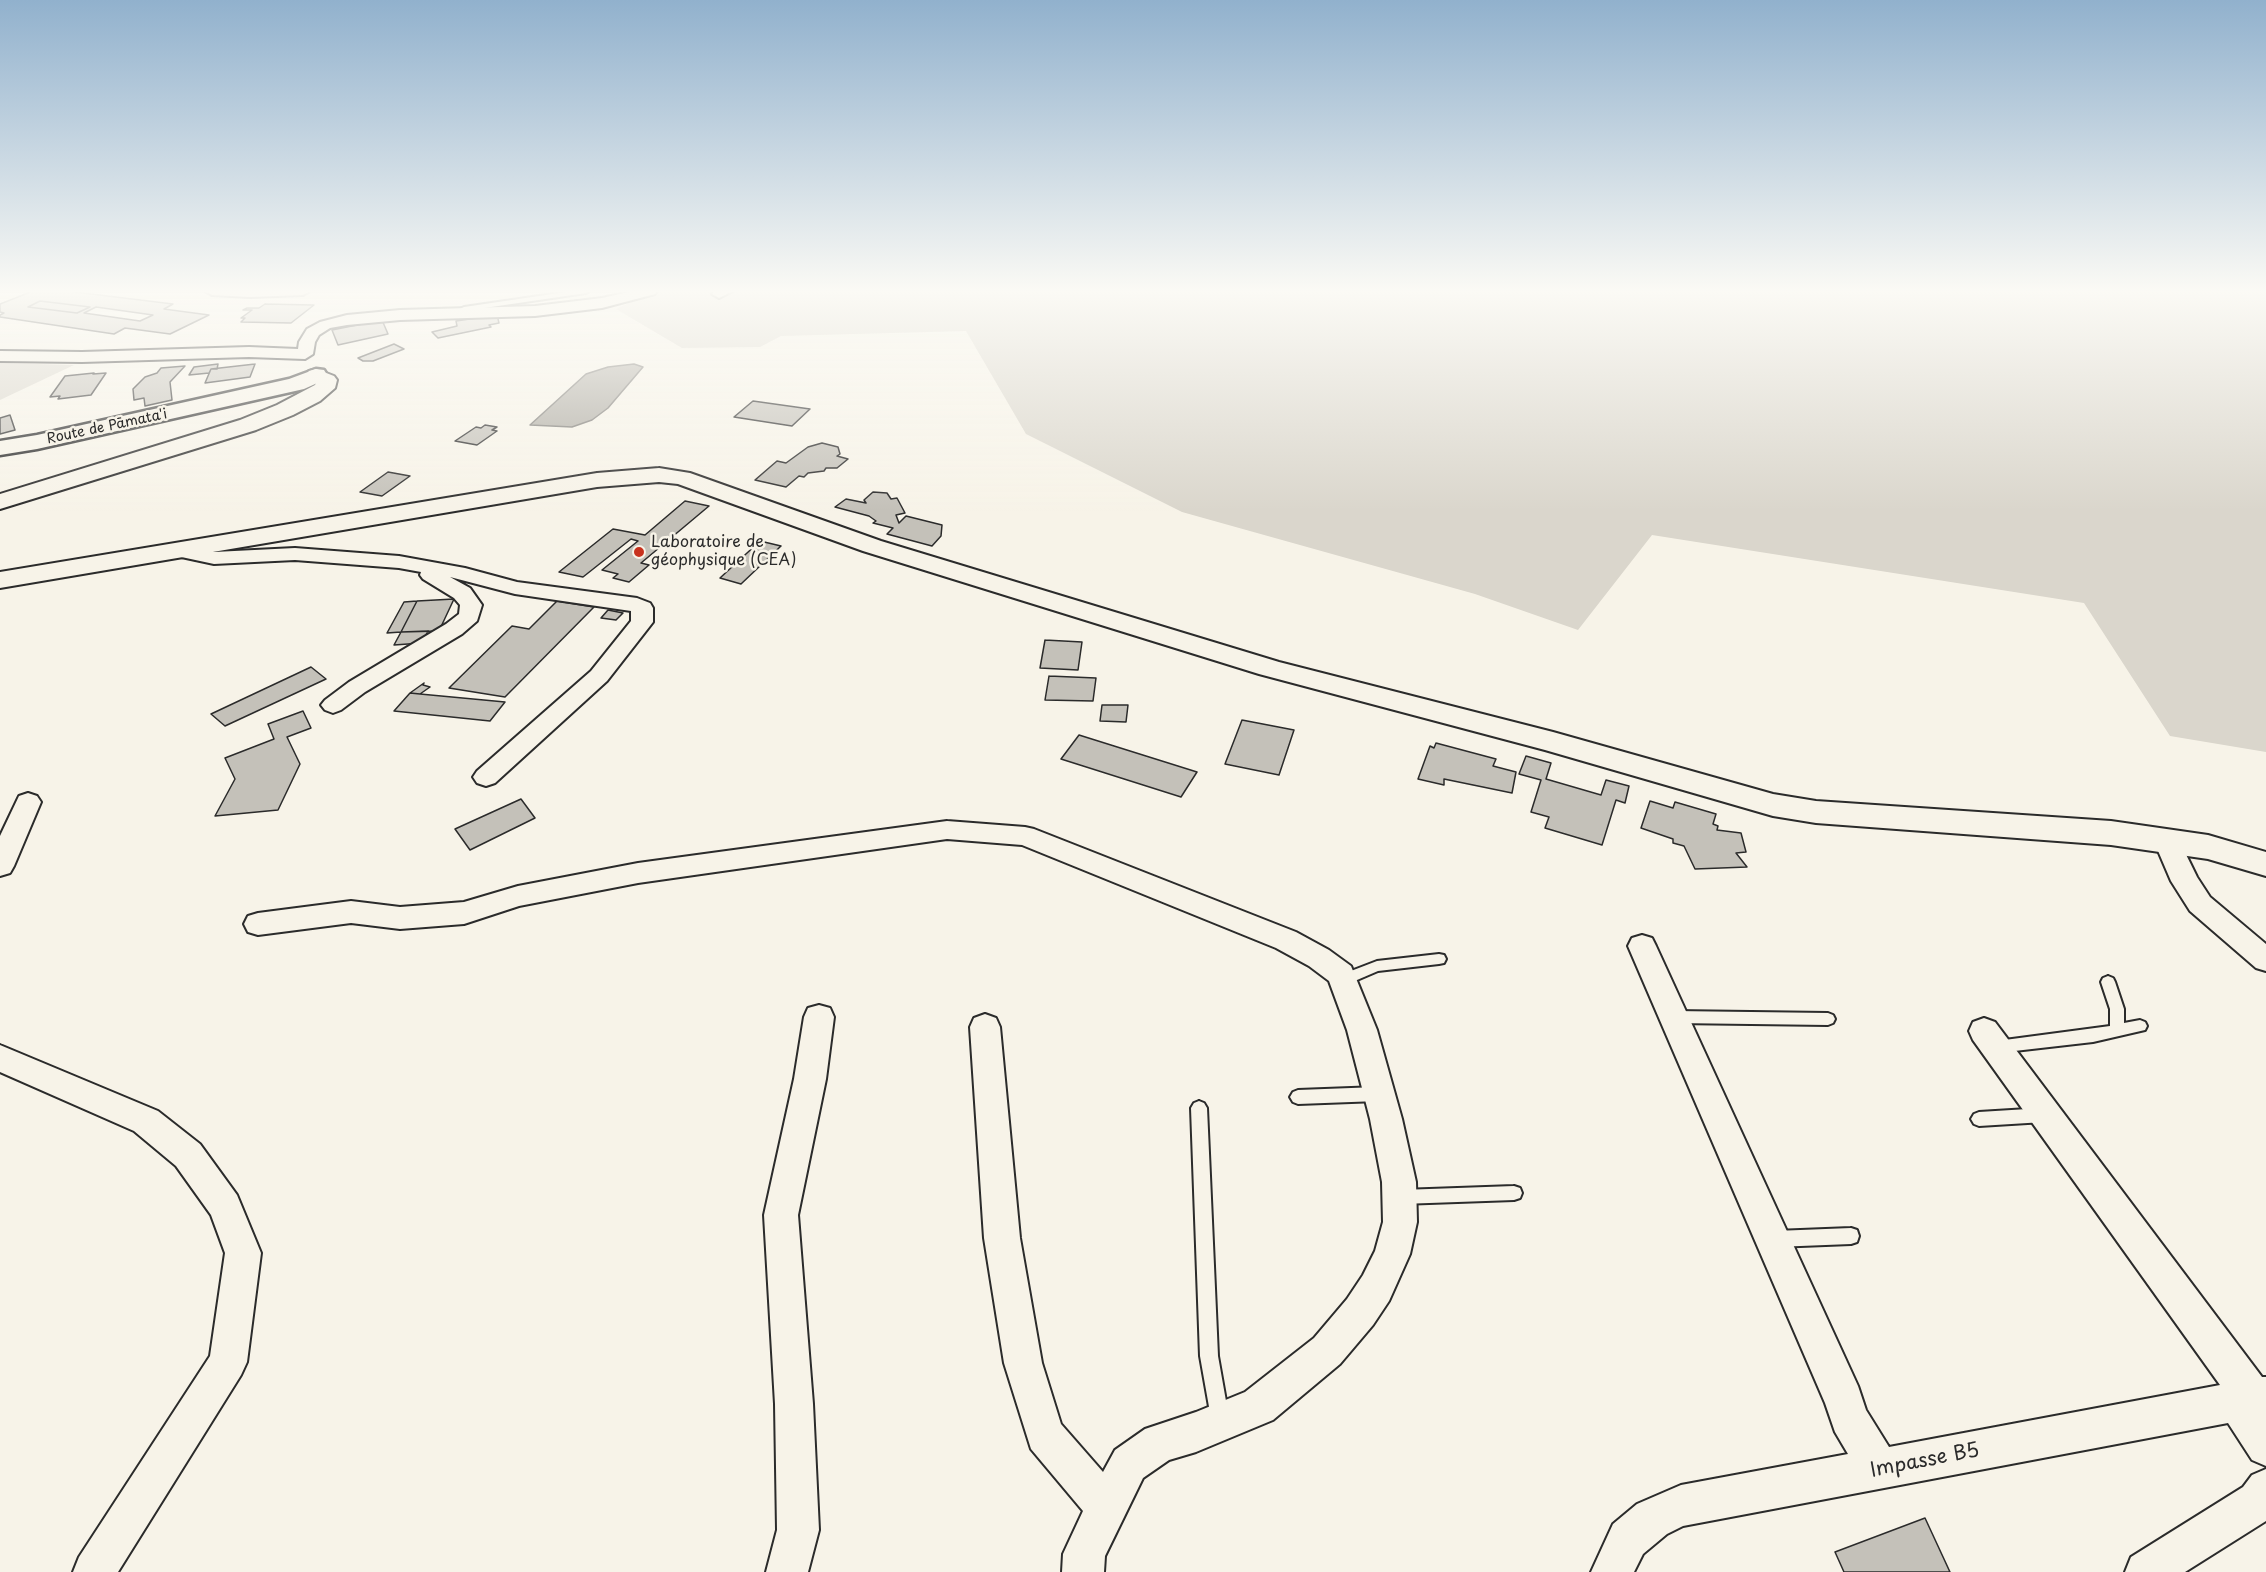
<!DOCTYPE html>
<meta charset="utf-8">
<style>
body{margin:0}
canvas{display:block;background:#f7f3e8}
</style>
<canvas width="2266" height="1572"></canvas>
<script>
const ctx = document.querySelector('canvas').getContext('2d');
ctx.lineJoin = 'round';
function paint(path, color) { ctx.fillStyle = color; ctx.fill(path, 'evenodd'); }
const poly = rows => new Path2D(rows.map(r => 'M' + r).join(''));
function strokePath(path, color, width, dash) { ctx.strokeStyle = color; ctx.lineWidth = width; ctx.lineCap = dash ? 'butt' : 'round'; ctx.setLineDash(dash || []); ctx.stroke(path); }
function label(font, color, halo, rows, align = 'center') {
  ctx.font = font + ' "Playpen Sans",sans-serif'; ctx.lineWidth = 5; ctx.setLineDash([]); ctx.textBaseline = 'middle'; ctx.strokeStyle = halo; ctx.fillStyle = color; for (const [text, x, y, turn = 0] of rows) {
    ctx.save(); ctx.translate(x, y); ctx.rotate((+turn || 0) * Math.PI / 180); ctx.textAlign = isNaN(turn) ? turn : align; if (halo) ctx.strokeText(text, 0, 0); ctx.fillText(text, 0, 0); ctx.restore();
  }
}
paint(poly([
 [654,291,2266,291,2266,752,2170,736,2084,603,1652,535,1578,630,1475,594,1182,512,1026,434,966,331,781,336,760,347,682,348,616,309],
 [0,363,74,365,0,400]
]), '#dad6cc');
const water = poly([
 [634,364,643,367,608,408,592,420,572,427,530,425,586,374,608,367,634,364]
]);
paint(water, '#afaca4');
strokePath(water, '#7a7874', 1.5);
const building = poly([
 [33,291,67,291,173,304,164,309,209,315,170,334,125,328,114,334,0,317,0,315,4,313,0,312,0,304,33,291],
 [40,301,90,307,77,313,28,307,40,301],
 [96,307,153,315,140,321,84,313,96,307],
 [40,301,90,307,77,313,28,307,40,301],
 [265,304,314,305,291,323,241,322,245,318,241,318,252,310,243,310,247,308,259,308,265,304],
 [497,315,499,323,489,325,491,327,438,338,432,332,457,326,456,321,497,315],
 [382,320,388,334,338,345,332,330,382,320],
 [394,344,404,349,373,361,363,361,358,358,394,344],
 [218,364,217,369,211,369,209,373,189,375,194,367,218,364],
 [255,364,250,377,205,383,211,369,255,364],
 [185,366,170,382,172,400,145,406,144,398,134,400,133,389,145,377,157,373,161,368,185,366],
 [94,373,93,374,106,373,91,395,58,399,60,396,50,397,65,376,94,373],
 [753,401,810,409,792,426,734,417,753,401],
 [10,415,15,430,0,434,0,418,10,415],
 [485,425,497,427,492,430,497,431,477,445,455,441,476,427,481,428,485,425],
 [822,443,838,447,840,454,837,456,848,459,837,468,826,468,824,471,808,473,804,477,799,476,786,487,755,480,777,461,786,463,808,447,822,443],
 [388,472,410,476,382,496,360,492,388,472],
 [873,492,887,493,891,499,897,498,905,513,896,515,899,523,906,516,942,525,941,536,932,546,887,534,893,528,873,523,876,521,869,516,835,507,846,499,866,503,864,500,873,492],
 [685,501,709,506,641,563,649,565,629,582,613,578,618,574,602,570,638,541,631,539,583,577,559,572,613,529,645,535,685,501],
 [760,541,781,546,741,584,720,578,760,541],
 [454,599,439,631,401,632,417,601,454,599],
 [417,601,401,632,387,633,404,602,417,601],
 [557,601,594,607,505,697,449,688,512,626,529,629,557,601],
 [608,610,623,613,616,620,601,618,608,610],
 [428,631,422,643,394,645,401,632,428,631],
 [1045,640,1082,642,1078,670,1040,668,1045,640],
 [311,667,326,679,225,726,211,714,311,667],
 [1049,676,1096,678,1093,701,1045,700,1049,676],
 [424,683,423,685,430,687,420,694,410,693,424,683],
 [410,693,420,694,505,702,490,721,394,711,410,693],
 [1102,705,1128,705,1126,722,1100,721,1102,705],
 [303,711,311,728,287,737,300,764,278,810,215,816,235,779,225,758,274,739,268,724,303,711],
 [1242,720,1294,730,1279,775,1225,764,1242,720],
 [1079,735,1197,772,1181,797,1061,759,1079,735],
 [1436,743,1496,759,1493,766,1516,772,1512,793,1444,779,1444,785,1418,779,1430,746,1434,748,1436,743],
 [1526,756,1551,763,1546,779,1601,795,1606,780,1629,786,1625,803,1616,800,1602,845,1545,828,1549,817,1531,812,1541,780,1519,774,1526,756],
 [521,799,535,818,470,850,455,829,521,799],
 [1650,801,1673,808,1675,802,1716,814,1713,824,1718,826,1717,830,1741,833,1746,852,1736,853,1747,867,1695,869,1684,846,1673,843,1673,839,1641,828,1650,801],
 [1925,1518,1950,1572,1844,1572,1835,1552,1925,1518]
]);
paint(building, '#c4c1b9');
strokePath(building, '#2b2b2b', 1.5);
const service = poly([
 [573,291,589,291,586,293,464,311,460,309,464,307,573,291],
 [1439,954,1444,955,1446,959,1444,963,1439,964,1378,971,1343,986,1338,984,1336,980,1338,976,1377,961,1439,954],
 [2108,976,2113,978,2115,982,2124,1009,2124,1023,2140,1020,2145,1022,2147,1026,2145,1030,2093,1042,1997,1053,1992,1051,1990,1047,1992,1043,1997,1041,2110,1026,2110,1009,2101,982,2103,978,2108,976],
 [1674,1011,1828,1013,1833,1015,1835,1019,1833,1023,1828,1025,1674,1023,1669,1021,1667,1017,1669,1013,1674,1011],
 [1378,1087,1383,1089,1386,1094,1383,1099,1378,1101,1298,1104,1293,1102,1290,1097,1293,1092,1298,1090,1378,1087],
 [1199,1101,1204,1103,1207,1108,1218,1356,1229,1418,1227,1425,1220,1427,1213,1425,1211,1418,1200,1356,1191,1108,1194,1103,1199,1101],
 [2044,1108,2049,1110,2052,1115,2049,1120,2044,1122,1979,1126,1974,1124,1971,1119,1974,1114,1979,1112,2044,1108],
 [1514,1186,1520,1188,1522,1193,1520,1198,1514,1200,1401,1204,1395,1202,1393,1197,1395,1192,1401,1190,1514,1186],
 [1851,1228,1857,1230,1859,1236,1857,1242,1851,1244,1775,1247,1769,1245,1767,1239,1769,1233,1775,1231,1851,1228]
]);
const minor = poly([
 [205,291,310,291,303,295,250,297,212,295,205,291],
 [633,291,657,291,655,294,602,308,535,316,400,320,347,325,330,328,319,335,315,342,313,354,305,359,249,357,82,362,0,361,0,351,82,352,249,347,298,349,299,342,307,329,320,322,347,315,400,310,535,306,602,298,633,291],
 [714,291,733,291,719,298,712,294,714,291],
 [179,545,214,552,295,548,399,556,465,568,517,582,637,598,650,603,653,608,653,622,607,681,495,783,486,786,477,783,473,777,477,771,591,671,631,621,631,611,515,594,450,577,470,588,482,605,477,621,462,634,365,692,341,710,333,713,325,710,321,705,325,700,349,682,446,624,459,614,460,605,454,598,423,579,420,575,421,572,399,568,295,560,214,564,172,555,169,551,172,547,179,545],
 [28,793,37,796,41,802,14,866,10,873,0,876,0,836,19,796,28,793],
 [947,821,1025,827,1034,829,1296,932,1329,950,1351,966,1377,1030,1402,1119,1416,1182,1417,1222,1410,1254,1389,1301,1373,1325,1340,1364,1273,1420,1196,1452,1169,1460,1143,1478,1105,1556,1104,1572,1062,1572,1063,1554,1083,1511,1031,1449,1004,1363,984,1238,970,1027,974,1018,985,1014,996,1018,1000,1027,1020,1238,1042,1363,1061,1424,1103,1472,1115,1450,1145,1429,1196,1412,1245,1392,1314,1338,1347,1299,1363,1275,1375,1251,1383,1222,1382,1182,1370,1119,1347,1030,1329,981,1309,966,1276,948,1022,845,947,839,638,883,519,906,464,924,400,929,351,923,258,935,248,932,244,924,248,916,258,913,351,901,400,907,464,902,518,886,638,863,947,821],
 [2166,830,2175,832,2197,877,2210,897,2266,944,2266,971,2256,968,2190,911,2171,881,2153,839,2157,832,2166,830],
 [1642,935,1652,938,1656,946,1858,1386,1866,1410,1889,1447,2220,1385,1973,1040,1969,1031,1973,1022,1984,1018,1995,1022,2262,1377,2266,1377,2266,1466,2252,1460,2228,1423,1683,1526,1667,1534,1643,1554,1634,1572,1591,1572,1613,1524,1637,1504,1681,1485,1848,1454,1835,1432,1825,1403,1628,946,1632,938,1642,935],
 [819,1005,830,1008,834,1017,826,1079,798,1215,813,1404,819,1530,808,1572,766,1572,777,1530,775,1404,764,1215,794,1079,804,1017,808,1008,819,1005],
 [0,1045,158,1111,200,1144,237,1195,261,1253,247,1362,241,1375,118,1572,73,1572,79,1557,210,1356,225,1253,211,1215,176,1166,134,1131,0,1072,0,1045],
 [2266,1469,2266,1521,2185,1572,2125,1572,2131,1557,2243,1487,2252,1475,2266,1469]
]);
const tertiary = poly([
 [316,369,334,376,337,380,335,388,320,401,293,415,256,430,0,509,0,494,240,420,277,405,315,385,316,383,306,375,309,371,316,369],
 [659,468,690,473,881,541,1279,662,1553,732,1773,794,1816,801,2111,821,2208,835,2266,852,2266,876,2208,859,2111,845,1816,823,1773,816,1545,750,1259,674,863,551,678,484,659,482,597,487,0,588,0,572,597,473,659,468]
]);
const secondary = poly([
 [316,369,324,370,327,375,324,380,304,389,37,449,0,455,0,441,37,435,289,379,316,369]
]);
strokePath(service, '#2b2b2b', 4);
strokePath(minor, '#2b2b2b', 4);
strokePath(tertiary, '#2b2b2b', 4);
strokePath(secondary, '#2b2b2b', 5);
paint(service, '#f7f3e8');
paint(minor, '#f7f3e8');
paint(tertiary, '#f7f3e8');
paint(secondary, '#f7f3e8');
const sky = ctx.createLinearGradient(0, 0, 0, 511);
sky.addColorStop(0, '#91b1cd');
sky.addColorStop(0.57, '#fbfaf5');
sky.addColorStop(1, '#fbfaf500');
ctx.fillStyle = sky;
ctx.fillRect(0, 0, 2266, 511);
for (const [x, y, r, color] of [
 [639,552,6,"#c8321e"]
]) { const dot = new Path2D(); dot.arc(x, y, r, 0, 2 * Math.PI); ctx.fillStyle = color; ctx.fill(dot); strokePath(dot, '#f7f3e8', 2); }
label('14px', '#2b2b2b', '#f7f3e8', [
 ["Route de Pāmata'i",107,427,-12]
]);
label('16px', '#2b2b2b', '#f7f3e8', [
 ["Laboratoire de",651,543],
 ["géophysique (CEA)",651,561]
], 'left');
label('20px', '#2b2b2b', '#f7f3e8', [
 ["Impasse B5",1925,1461,-11]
]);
</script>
